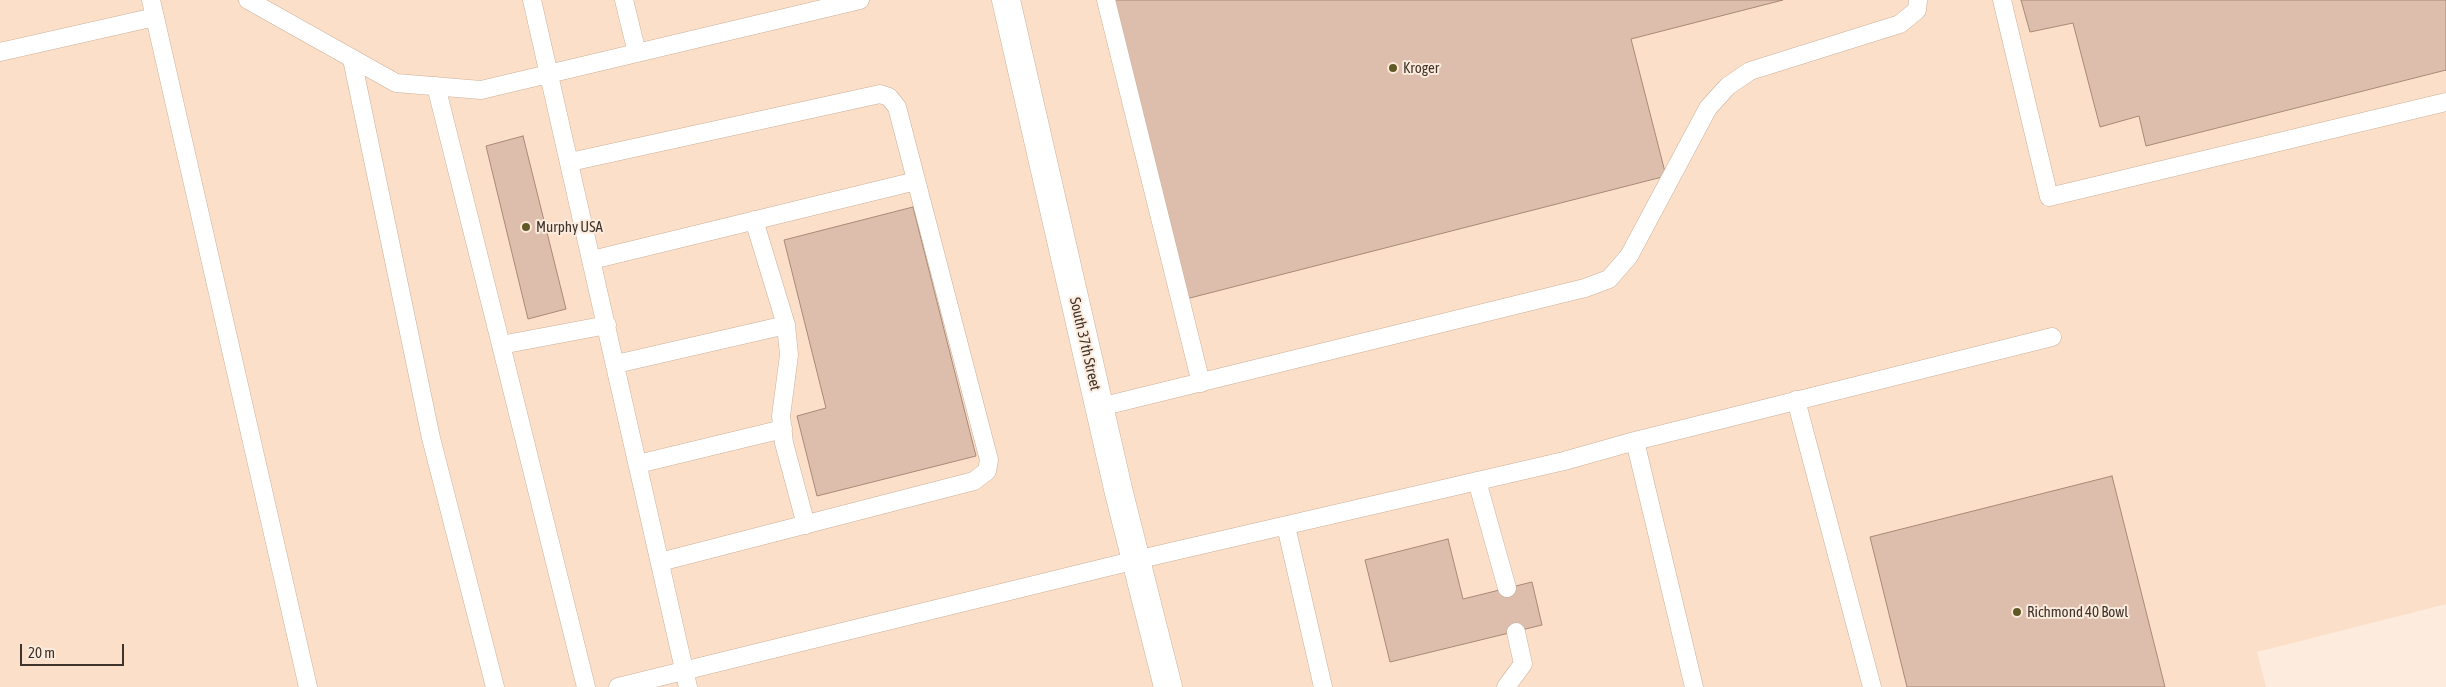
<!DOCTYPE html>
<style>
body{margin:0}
#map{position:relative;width:2446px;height:687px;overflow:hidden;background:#fdebdd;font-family:"Asap Condensed",sans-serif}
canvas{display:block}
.scale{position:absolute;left:20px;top:644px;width:104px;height:22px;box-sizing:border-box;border:2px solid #3f342b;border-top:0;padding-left:6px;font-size:15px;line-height:18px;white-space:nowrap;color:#3f342b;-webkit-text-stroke:4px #fdebdd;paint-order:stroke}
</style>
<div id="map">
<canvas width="2446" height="687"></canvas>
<div class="scale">20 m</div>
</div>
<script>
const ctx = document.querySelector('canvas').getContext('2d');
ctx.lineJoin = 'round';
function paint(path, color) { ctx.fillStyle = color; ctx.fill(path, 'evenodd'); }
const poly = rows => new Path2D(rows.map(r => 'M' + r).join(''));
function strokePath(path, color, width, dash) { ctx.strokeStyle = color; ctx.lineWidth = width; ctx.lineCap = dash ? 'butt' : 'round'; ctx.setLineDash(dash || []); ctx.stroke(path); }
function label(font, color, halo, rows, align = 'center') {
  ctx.font = font + ' "Asap Condensed",sans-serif'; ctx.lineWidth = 4; ctx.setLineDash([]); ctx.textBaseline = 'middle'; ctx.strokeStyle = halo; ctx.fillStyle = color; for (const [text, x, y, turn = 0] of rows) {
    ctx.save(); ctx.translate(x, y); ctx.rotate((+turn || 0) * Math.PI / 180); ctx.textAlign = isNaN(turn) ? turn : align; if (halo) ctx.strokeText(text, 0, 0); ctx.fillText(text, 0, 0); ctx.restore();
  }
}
paint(poly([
 [0,0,2446,0,2446,604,2257,652,2266,687,0,687]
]), '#fcdfc8');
const building = poly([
 [1109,0,1783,0,1631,39,1666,176,1186,299,1109,0],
 [2021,0,2446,0,2446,70,2146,146,2139,116,2100,127,2073,23,2030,32,2021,0],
 [523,136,566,309,528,319,486,146,523,136],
 [913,207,976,456,817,496,797,416,826,408,784,240,913,207],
 [2112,476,2165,687,1907,687,1870,537,2112,476],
 [1448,539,1463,599,1532,582,1542,625,1390,662,1365,560,1448,539]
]);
paint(building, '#ddbdab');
strokePath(building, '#a98a79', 1);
const service = poly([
 [151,0,308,687],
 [248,0,396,83,481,90,860,0],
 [532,0,688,687],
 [624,0,637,53],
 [1106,0,1201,383],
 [2002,0,2049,197,2446,102],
 [0,52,155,17],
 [352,59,431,438,495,687],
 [436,86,501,345,607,325],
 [570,162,880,94,889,97,897,107,989,460,987,471,974,481,660,562],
 [754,220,786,325,789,355,781,416,784,443,806,525],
 [592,260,916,181],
 [501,345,586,687],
 [616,364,786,325],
 [1796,400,1872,687],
 [1100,407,1585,288,1609,279,1629,256,1708,108,1728,86,1750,71,1900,24,1917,10,1918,0],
 [1635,441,2052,337],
 [638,464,783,429],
 [1477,481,1507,588],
 [1286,526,1323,687],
 [618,687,1136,560,1564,461,1635,441,1694,687],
 [1506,687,1523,664,1516,632]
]);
const tertiary = poly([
 [1006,0,1119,493,1168,687]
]);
strokePath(service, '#ccb09a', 19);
strokePath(tertiary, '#ccb09a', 29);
strokePath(service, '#fff', 18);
strokePath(tertiary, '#fff', 28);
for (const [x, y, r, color] of [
 [1393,68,5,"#605925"],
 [526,227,5,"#605925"],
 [2017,612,5,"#605925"]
]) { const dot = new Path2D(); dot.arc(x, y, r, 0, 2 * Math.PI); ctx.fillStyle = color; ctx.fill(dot); strokePath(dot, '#fdebdd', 2); }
label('15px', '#3f342b', '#fdebdd', [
 ["Kroger",1403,68],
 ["Murphy USA",536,227],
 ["Richmond 40 Bowl",2027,612]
], 'left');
label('15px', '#3f342b', '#fdebdd', [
 ["South 37th Street",1085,344,77]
]);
</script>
